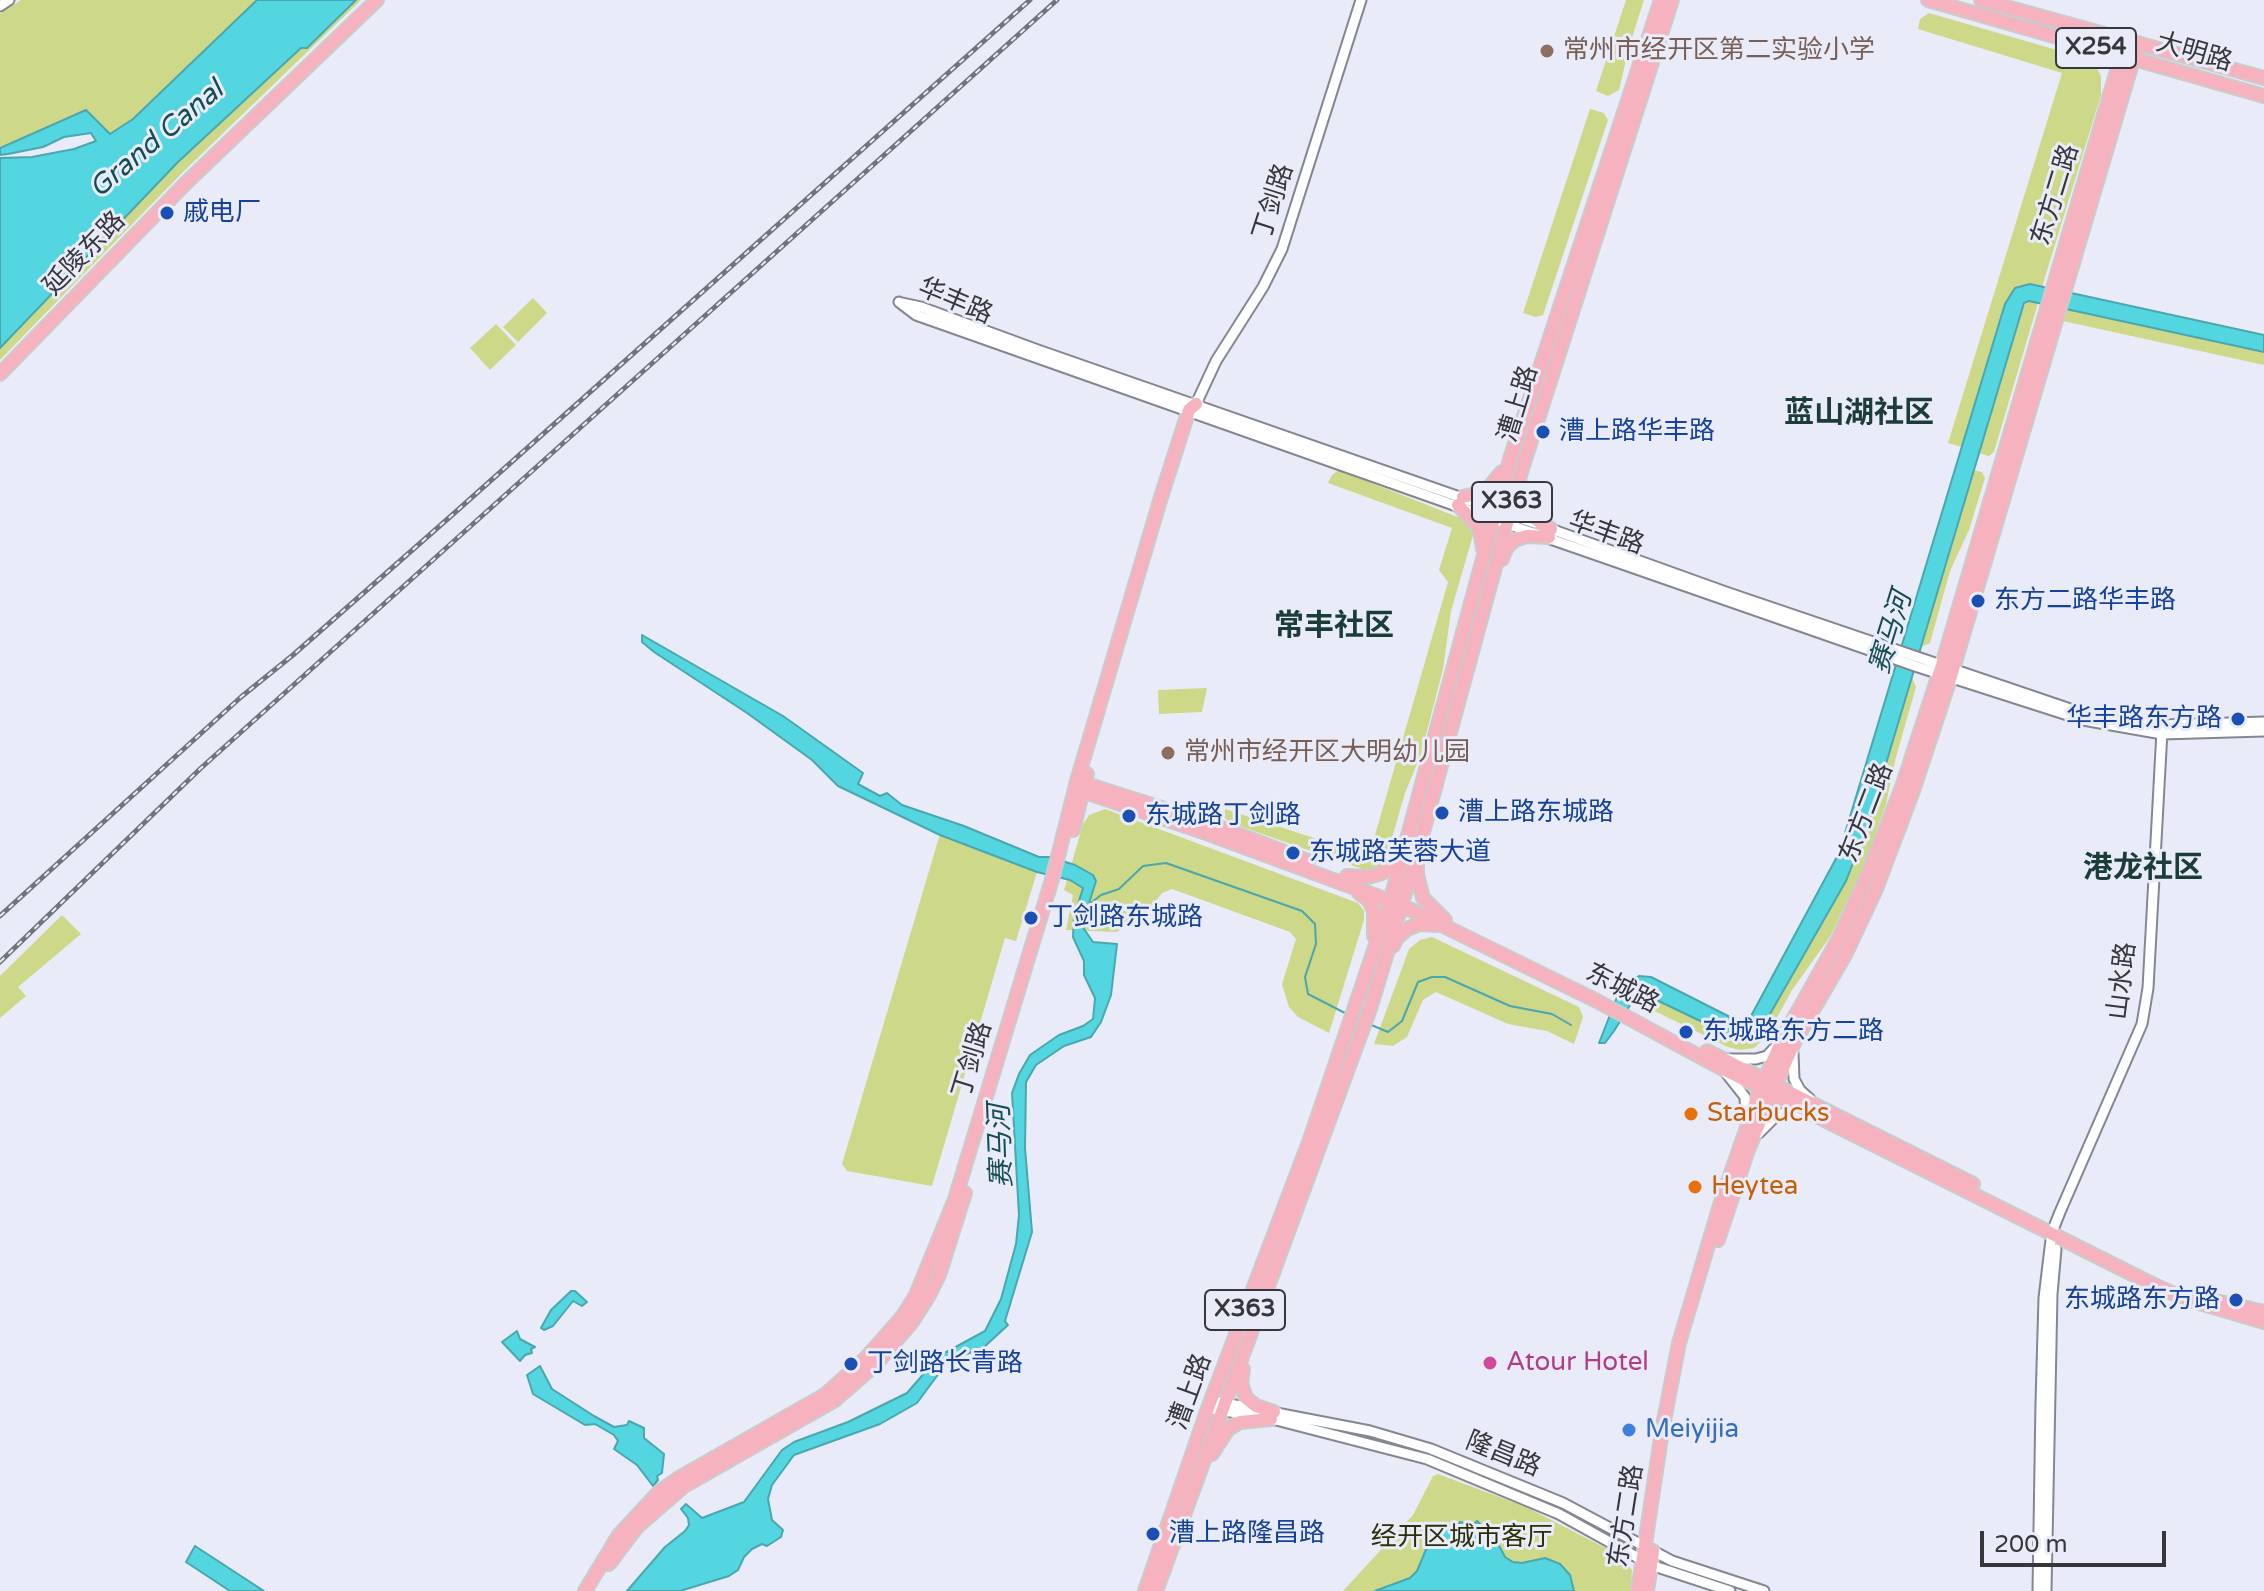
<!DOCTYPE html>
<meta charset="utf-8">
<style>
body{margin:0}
#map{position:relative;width:2264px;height:1591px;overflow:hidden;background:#e9ecf8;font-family:"Varela Round",sans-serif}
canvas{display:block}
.scale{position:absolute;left:1980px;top:1531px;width:186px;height:36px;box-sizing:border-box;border:4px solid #36373c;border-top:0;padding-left:10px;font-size:24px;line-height:28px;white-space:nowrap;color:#36373c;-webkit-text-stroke:6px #e9ecf8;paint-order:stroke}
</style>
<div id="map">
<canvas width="2264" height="1591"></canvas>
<div class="scale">200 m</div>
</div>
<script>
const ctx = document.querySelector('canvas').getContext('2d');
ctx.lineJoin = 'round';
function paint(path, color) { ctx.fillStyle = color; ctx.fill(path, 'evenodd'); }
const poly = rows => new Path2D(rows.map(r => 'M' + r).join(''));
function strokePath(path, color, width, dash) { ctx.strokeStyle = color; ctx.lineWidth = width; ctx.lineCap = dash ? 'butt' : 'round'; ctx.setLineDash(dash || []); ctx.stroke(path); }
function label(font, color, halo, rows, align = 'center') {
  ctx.font = font + ' "Varela Round","Noto Sans SC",sans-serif'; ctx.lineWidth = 6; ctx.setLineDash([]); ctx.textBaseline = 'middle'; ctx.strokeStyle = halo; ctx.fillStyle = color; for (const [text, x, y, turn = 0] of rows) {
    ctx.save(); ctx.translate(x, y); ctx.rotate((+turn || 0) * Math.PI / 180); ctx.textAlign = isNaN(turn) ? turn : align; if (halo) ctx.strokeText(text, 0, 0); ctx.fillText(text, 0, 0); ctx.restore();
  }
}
paint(poly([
 [21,0,257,0,133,119,109,134,86,110,0,148,0,14],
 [348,0,361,0,183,172,0,360,0,338,174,165],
 [1626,0,1644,0,1629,47,1619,90,1608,96,1596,91],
 [1929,13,2081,57,2095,65,2101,76,2101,95,2042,287,2030,284,2015,288,2005,304,1962,447,1948,443,2062,73,1918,29,1920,19],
 [1590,109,1604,113,1608,120,1543,315,1536,317,1523,313],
 [533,298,547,313,518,342,503,327],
 [2029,301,2038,303,1994,452,1989,456,1978,453,2022,307],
 [2066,309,2264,352,2264,365,2063,321],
 [496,324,516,345,490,370,470,348],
 [1339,470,1465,520,1474,532,1451,611,1443,669,1421,754,1405,793,1386,859,1378,869,1368,871,1228,822,1224,816,1225,809,1369,856,1448,582,1439,570,1452,528,1328,483,1332,475],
 [1973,470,1982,472,1985,478,1969,530,1950,571,1930,643,1921,647],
 [1912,677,1916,687,1896,757,1886,804,1863,868,1830,937,1792,990,1767,1036,1754,1048,1740,1050,1728,1047,1632,1000,1637,994,1644,994,1742,1041,1867,827],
 [1207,688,1202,712,1159,714,1158,690],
 [1105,809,1358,903,1364,911,1364,920,1329,1033,1298,1017,1289,1007,1282,984,1296,939,1290,932,1172,889,1162,893,1141,920,1116,932,1066,930,1073,895,1064,890,1083,824,1089,815],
 [940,834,1037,872,1016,941,1005,938,932,1186,847,1171,842,1164],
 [62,915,81,934,18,987,26,996,0,1018,0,976],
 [1432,937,1579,1007,1583,1017,1574,1044,1547,1031,1508,1024,1436,992,1423,1000,1407,1037,1393,1046,1374,1044,1409,949,1420,940],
 [1438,1474,1526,1507,1619,1555,1632,1570,1631,1591,1343,1591,1413,1515,1433,1476]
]), '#cdd888');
const water = poly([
 [257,0,356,0,307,48,301,48,178,162,0,348,0,158,32,157,74,149,96,141,91,133,64,137,43,147,8,154,0,155,0,148,86,110,110,134,133,119,257,0],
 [2030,284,2264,335,2264,352,2066,309,2029,301,2024,303,1867,827,1846,881,1758,1035,1742,1041,1644,994,1637,994,1614,1031,1605,1043,1599,1043,1619,992,1639,976,1651,977,1736,1020,1742,1021,1751,1016,1839,853,2005,304,2015,288,2030,284],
 [642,635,783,716,863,773,858,784,880,796,887,793,902,805,964,826,1039,857,1050,857,1075,865,1093,875,1096,881,1085,916,1084,929,1093,942,1117,944,1111,995,1101,1022,1091,1037,1064,1046,1036,1065,1026,1082,1025,1148,1032,1232,1005,1321,1008,1325,983,1348,948,1361,917,1403,880,1424,794,1455,772,1485,768,1499,772,1520,783,1530,781,1537,767,1546,762,1544,752,1549,744,1557,738,1570,729,1576,680,1591,627,1591,665,1547,685,1531,689,1525,688,1518,681,1509,686,1504,702,1518,744,1502,782,1450,794,1442,848,1422,907,1393,939,1356,985,1331,1001,1299,1016,1244,1019,1215,1012,1093,1019,1074,1030,1055,1059,1035,1083,1026,1093,1019,1095,998,1084,975,1084,961,1073,937,1074,917,1083,888,1070,880,1037,872,940,835,838,786,812,760,747,713,654,652,642,642,642,635],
 [571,1291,575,1291,587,1302,582,1306,573,1301,553,1326,544,1330,541,1328,551,1310,571,1291],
 [517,1331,520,1339,535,1347,531,1349,532,1353,525,1355,520,1361,502,1342,517,1331],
 [540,1366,552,1389,594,1416,614,1427,627,1425,629,1421,644,1428,644,1438,664,1454,662,1473,657,1476,658,1480,653,1486,637,1465,614,1449,618,1441,614,1435,595,1424,585,1425,533,1394,527,1375,540,1366],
 [1477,1521,1496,1540,1505,1557,1513,1562,1522,1563,1545,1558,1560,1564,1570,1575,1574,1591,1375,1591,1410,1578,1417,1571,1432,1535,1441,1527,1458,1525,1460,1522,1473,1525,1477,1521],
 [195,1546,264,1591,230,1591,186,1562,195,1546]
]);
paint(water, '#53d6e0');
strokePath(water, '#4aa6af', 2);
strokePath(poly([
 [1087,906,1101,895,1119,889,1143,866,1166,863,1302,911,1315,924,1316,944,1305,977,1308,994,1345,1013],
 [1369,1024,1388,1032,1402,1021,1418,982,1432,977,1445,977,1510,1006,1552,1014,1571,1025]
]), '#4aa6af', 2);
const minor = poly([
 [0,6,9,0],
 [899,302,916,315,1516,527,1918,667,2083,720,2162,734,2264,731],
 [902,303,921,307,1038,350,1534,523],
 [1196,404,1216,361,1263,287,1282,249,1361,0],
 [1548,528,1726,592,2085,714,2116,721,2162,725,2264,722],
 [1793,1053,1794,1079,1800,1090,1810,1099],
 [1725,1059,1756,1059,1767,1056,1777,1045],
 [1726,1073,1745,1097,1746,1120],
 [1759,1133,1775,1117,1789,1111,1803,1112],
 [1219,1402,1370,1431,1431,1449,1563,1503,1672,1561,1764,1591],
 [1208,1408,1276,1420,1427,1459,1559,1514,1651,1565,1730,1591],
 [2038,1591,2041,1402,2044,1298,2049,1256,2052,1232,2060,1212,2142,1024,2148,988,2162,731],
 [2046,1591,2052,1294,2056,1249]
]);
const major = poly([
 [1928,0,2264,96],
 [1981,0,2264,78],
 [0,374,186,183,377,0],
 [1520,483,1523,505,1529,515,1551,529],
 [1463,497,1485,492,1502,472],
 [1458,505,1480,529,1483,549],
 [1502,559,1507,547,1515,540,1527,536,1549,537],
 [1080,782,1209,823,1308,861],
 [1076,789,1206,833,1401,905,1597,1001,1721,1068,2152,1284,2183,1298,2264,1322],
 [1073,830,1087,774],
 [1417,866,1417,875,1423,898,1445,920],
 [1347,876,1368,877,1382,873,1397,864,1400,855],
 [1359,893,1369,900,1374,912,1374,936],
 [1393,946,1397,938,1407,929,1419,924,1437,925],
 [1707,1051,1973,1184],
 [1718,1240,1748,1150,1772,1093,1795,1041,1845,955,1876,889,1913,791,1951,676,2138,43],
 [2220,1302,2264,1312],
 [1243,1369,1241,1383,1246,1398,1256,1406,1274,1412],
 [1212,1454,1228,1429,1240,1422,1271,1419],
 [609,1564,637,1527,684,1486,835,1400,876,1364,912,1322,928,1297,939,1275,965,1193],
 [585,1591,619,1535,659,1492,679,1478,825,1395,865,1359,903,1316,916,1295,955,1199,1053,876,1077,781,1161,497,1189,410,1196,404],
 [1145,1591,1208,1408,1309,1142,1388,909,1510,459,1661,0],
 [1156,1591,1370,1009,1417,854,1521,472,1672,0],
 [1638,1591,1662,1431,1679,1343,1720,1205,1761,1087,1784,1036,1838,940,1868,874,1902,787,1942,665,2126,40],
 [1647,1591,1653,1551]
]);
strokePath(minor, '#848792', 13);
strokePath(major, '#cbcbcc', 16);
strokePath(minor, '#fff', 9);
strokePath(major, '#f7b2bf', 12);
const rail = poly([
 [0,916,241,697,293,655,451,516,1030,0],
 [0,962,201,768,1057,0]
]);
strokePath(rail, '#72747b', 5);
strokePath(rail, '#e9ecf8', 2, [6]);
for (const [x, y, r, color] of [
 [1547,51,8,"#8d6e63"],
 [167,213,8,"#1a4fb4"],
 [1543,432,8,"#1a4fb4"],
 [1978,601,8,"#1a4fb4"],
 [2238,719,8,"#1a4fb4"],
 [1168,753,8,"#8d6e63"],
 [1442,813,8,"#1a4fb4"],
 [1129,816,8,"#1a4fb4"],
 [1293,853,8,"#1a4fb4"],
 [1031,918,8,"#1a4fb4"],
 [1686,1032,8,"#1a4fb4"],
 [1691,1114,8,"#e8710a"],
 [1695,1187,8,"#e8710a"],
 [2236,1300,8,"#1a4fb4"],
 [1490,1363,8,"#d1479c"],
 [851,1364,8,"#1a4fb4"],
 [1629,1430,8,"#3f7fe0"],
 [1153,1534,8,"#1a4fb4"]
]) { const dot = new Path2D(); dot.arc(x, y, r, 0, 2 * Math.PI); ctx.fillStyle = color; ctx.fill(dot); strokePath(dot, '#e9ecf8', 3); }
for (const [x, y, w] of [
 [2096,48,80],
 [1512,502,80],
 [1245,1310,80]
]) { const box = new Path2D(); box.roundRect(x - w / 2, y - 20, w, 40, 6); ctx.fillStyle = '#e9ecf8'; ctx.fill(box); strokePath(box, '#36373c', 2); }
label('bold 24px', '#36373c', null, [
 ["X254",2096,48],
 ["X363",1512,502],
 ["X363",1245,1310]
]);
label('26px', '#785e54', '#e9ecf8', [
 ["常州市经开区第二实验小学",1563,51],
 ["常州市经开区大明幼儿园",1184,753]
], 'left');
label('26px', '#36373c', '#e9ecf8', [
 ["大明路",2194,53,16],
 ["东方二路",2056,195,-73],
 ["丁剑路",1274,202,-72],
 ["延陵东路",85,254,-46],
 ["华丰路",955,302,23],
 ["漕上路",1519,404,-73],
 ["华丰路",1606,534,20],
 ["东方二路",1867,813,-69],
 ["山水路",2123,981,-83],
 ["东城路",1622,989,27],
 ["丁剑路",973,1060,-73],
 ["漕上路",1191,1392,-70],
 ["隆昌路",1503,1455,22],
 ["东方二路",1627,1516,-81]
]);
label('26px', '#164399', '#e9ecf8', [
 ["戚电厂",183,213],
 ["漕上路华丰路",1559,432],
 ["东方二路华丰路",1994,601],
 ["华丰路东方路",2222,719,"right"],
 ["漕上路东城路",1458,813],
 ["东城路丁剑路",1145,816],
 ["东城路芙蓉大道",1309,853],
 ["丁剑路东城路",1047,918],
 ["东城路东方二路",1702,1032],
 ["东城路东方路",2220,1300,"right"],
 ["丁剑路长青路",867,1364],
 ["漕上路隆昌路",1169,1534]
], 'left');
label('26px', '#c56008', '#e9ecf8', [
 ["Starbucks",1707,1114],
 ["Heytea",1711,1187]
], 'left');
label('26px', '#b23c85', '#e9ecf8', [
 ["Atour Hotel",1506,1363]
], 'left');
label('26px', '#366cbe', '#e9ecf8', [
 ["Meiyijia",1645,1430]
], 'left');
label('26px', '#2b2f08', '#e9ecf8', [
 ["经开区城市客厅",1462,1538]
]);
label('italic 28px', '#144d51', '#e9ecf8', [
 ["Grand Canal",157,140,-40],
 ["赛马河",1892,633,-73],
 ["赛马河",1002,1146,-92]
]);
label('bold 30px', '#1b3c38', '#e9ecf8', [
 ["蓝山湖社区",1859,414],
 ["常丰社区",1334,627],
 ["港龙社区",2143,869]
]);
</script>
